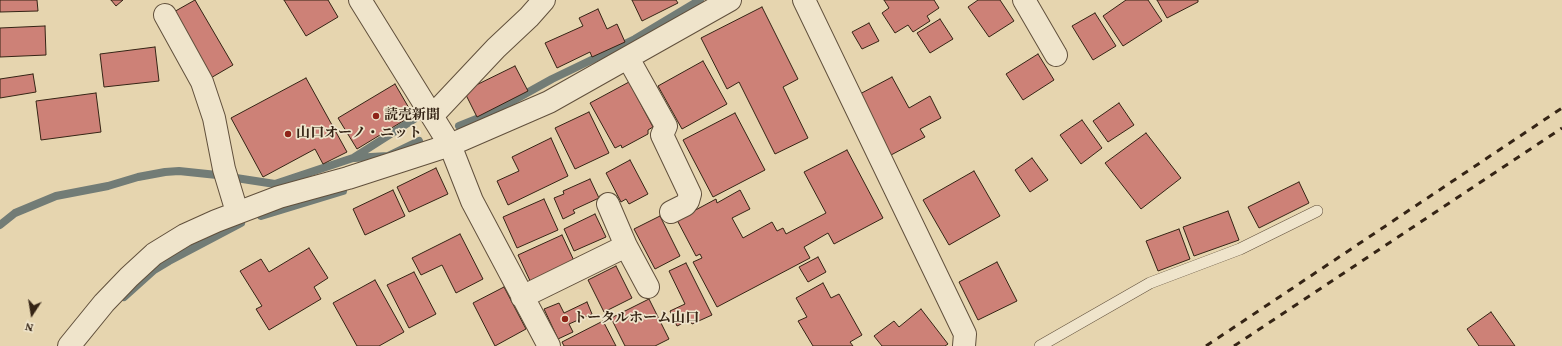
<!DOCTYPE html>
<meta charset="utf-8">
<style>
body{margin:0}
#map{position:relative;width:1562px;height:346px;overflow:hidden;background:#e6d5af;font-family:Vollkorn,serif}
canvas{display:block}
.north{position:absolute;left:12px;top:294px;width:40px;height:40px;-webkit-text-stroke:3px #efe4cb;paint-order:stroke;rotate:192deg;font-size:11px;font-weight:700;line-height:16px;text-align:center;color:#352415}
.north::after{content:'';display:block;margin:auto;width:14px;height:18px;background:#352415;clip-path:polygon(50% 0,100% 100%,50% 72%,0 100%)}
</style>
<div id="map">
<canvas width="1562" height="346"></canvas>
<div class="north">N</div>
</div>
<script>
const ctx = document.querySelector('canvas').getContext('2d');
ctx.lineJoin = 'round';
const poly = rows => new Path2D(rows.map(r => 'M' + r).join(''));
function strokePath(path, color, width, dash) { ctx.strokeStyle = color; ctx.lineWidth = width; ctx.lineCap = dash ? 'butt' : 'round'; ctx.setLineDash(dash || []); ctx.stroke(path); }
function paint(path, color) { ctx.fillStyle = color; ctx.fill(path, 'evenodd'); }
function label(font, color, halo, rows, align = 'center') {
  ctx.font = font + ' Vollkorn,"Noto Serif JP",serif'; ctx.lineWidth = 3.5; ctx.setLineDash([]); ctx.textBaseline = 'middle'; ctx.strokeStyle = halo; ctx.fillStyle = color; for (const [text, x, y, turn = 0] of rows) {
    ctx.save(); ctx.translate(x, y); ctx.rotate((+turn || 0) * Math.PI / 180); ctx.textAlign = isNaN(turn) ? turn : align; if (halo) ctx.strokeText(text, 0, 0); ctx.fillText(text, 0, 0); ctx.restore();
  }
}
strokePath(poly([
 [459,126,489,114,552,79,635,39,700,0],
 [354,158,388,156,419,141],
 [236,178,275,184,353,158,419,116],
 [261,216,343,191],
 [0,225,15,213,56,196,108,186,138,177,165,172,179,171,217,175],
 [124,297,154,270,169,261,241,223]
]), '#727c76', 8);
const building = poly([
 [0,0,37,0,38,11,0,12,0,0],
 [111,0,123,0,116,6,111,0],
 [195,0,233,65,209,79,172,13,195,0],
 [284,0,328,0,338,17,306,36,284,0],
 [632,0,676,0,678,3,642,21,632,0],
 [884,0,934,0,939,8,927,16,930,21,913,32,908,25,895,33,882,13,889,8,884,0],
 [978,0,1000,0,1014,21,989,37,968,7,978,0],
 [1126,0,1148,0,1162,21,1123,46,1103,16,1126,0],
 [1157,0,1198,0,1198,2,1167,18,1157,0],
 [762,7,798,79,783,87,808,138,775,154,739,82,727,89,701,38,762,7],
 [598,9,607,29,617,24,625,42,592,57,590,52,557,68,545,43,583,26,579,18,598,9],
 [1095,13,1116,46,1093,60,1072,26,1095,13],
 [940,19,953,39,930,53,917,33,940,19],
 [869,23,879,41,862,49,852,32,869,23],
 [45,26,46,55,0,57,0,28,45,26],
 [155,47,159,81,104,87,100,54,155,47],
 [1038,54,1054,80,1023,100,1006,74,1038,54],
 [703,61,727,104,682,129,658,86,703,61],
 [515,66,528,91,477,117,464,91,515,66],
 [33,74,36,92,0,98,0,79,33,74],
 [892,77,909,108,930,96,941,118,920,129,925,137,891,155,858,95,892,77],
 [306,78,347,152,323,164,315,149,263,177,231,118,306,78],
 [629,82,653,127,648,130,648,134,622,148,621,145,615,148,590,103,629,82],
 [395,84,413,115,357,149,338,118,395,84],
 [96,93,101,132,41,140,36,101,96,93],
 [1119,103,1134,125,1108,142,1093,121,1119,103],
 [589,112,609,153,575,169,555,128,589,112],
 [735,113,765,170,713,197,683,140,735,113],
 [1082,120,1102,148,1081,164,1060,135,1082,120],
 [1146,133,1181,178,1141,209,1105,163,1146,133],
 [551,138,568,176,508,205,497,181,519,171,512,157,551,138],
 [847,150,883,218,834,244,828,233,804,247,810,258,717,307,693,262,702,258,700,254,696,256,677,220,716,199,717,203,740,190,750,209,732,218,743,238,772,222,777,231,783,228,786,234,826,213,804,172,847,150],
 [1032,158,1048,180,1030,192,1015,170,1032,158],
 [630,160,648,194,629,204,626,199,621,202,606,173,630,160],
 [436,168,448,194,409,212,397,187,436,168],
 [974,171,1000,216,949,245,923,200,974,171],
 [590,179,599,198,573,210,575,213,563,219,554,198,564,194,563,191,590,179],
 [1299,182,1309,203,1259,228,1248,207,1299,182],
 [393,190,405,216,365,235,353,209,393,190],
 [544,199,558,230,517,248,503,217,544,199],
 [1228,211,1239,240,1194,256,1183,227,1228,211],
 [595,214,606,237,574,251,564,229,595,214],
 [660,216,680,256,655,269,634,229,660,216],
 [1179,229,1190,259,1158,271,1146,241,1179,229],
 [460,234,483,279,456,293,442,265,421,275,412,258,460,234],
 [562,235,576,265,532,285,518,255,562,235],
 [309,248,328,278,314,287,321,299,269,330,256,309,262,306,240,271,261,259,269,272,309,248],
 [818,257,826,272,808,282,799,267,818,257],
 [997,262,1017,301,978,320,959,282,997,262],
 [686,263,712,315,692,324,690,320,677,326,670,311,685,304,669,271,686,263],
 [616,266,632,298,604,312,588,280,616,266],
 [414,272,436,314,409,328,387,285,414,272],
 [375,280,404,332,379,346,357,346,333,303,375,280],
 [823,283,831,298,839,294,862,335,850,342,853,346,813,346,798,321,807,317,796,298,823,283],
 [504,287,526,329,495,346,473,303,504,287],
 [649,299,669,339,655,346,625,346,611,318,649,299],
 [587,302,592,314,569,324,573,332,558,339,544,309,559,303,564,313,587,302],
 [921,309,948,344,945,346,882,346,874,336,894,321,899,327,921,309],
 [1491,312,1515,346,1479,346,1467,329,1491,312],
 [603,321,616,346,564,346,562,342,603,321]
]);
paint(building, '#cd8177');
strokePath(building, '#352415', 1);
const service = poly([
 [1040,346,1150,283,1240,249,1317,211]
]);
const minor = poly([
 [360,0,450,145,472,201,549,346],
 [804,0,965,334,964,346],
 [1024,0,1056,55],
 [165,15,202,82,214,118,224,169,237,212],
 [628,58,666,126,662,135,690,194,688,201,685,205,671,212],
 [432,116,496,48,529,17,544,0],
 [608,204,626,246],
 [522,297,626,246,648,287],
 [69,346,104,303,129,277,154,254,185,235,216,221,279,197,348,178,450,145,549,102,730,0]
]);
strokePath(service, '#61503c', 12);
strokePath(minor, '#61503c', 24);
strokePath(service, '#efe4cb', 11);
strokePath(minor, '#efe4cb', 22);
strokePath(poly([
 [1206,346,1562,108],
 [1234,346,1562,128]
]), '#352415', 3, [7, 7]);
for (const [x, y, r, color] of [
 [376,116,4,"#8f2418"],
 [288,134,4,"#8f2418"],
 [565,319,4,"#8f2418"]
]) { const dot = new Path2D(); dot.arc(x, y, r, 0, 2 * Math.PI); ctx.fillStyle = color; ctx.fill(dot); strokePath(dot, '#efe4cb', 1.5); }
label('bold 14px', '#352415', '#efe4cb', [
 ["読売新聞",384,116],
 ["山口オーノ・ニット",296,134],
 ["トータルホーム山口",573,319]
], 'left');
</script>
